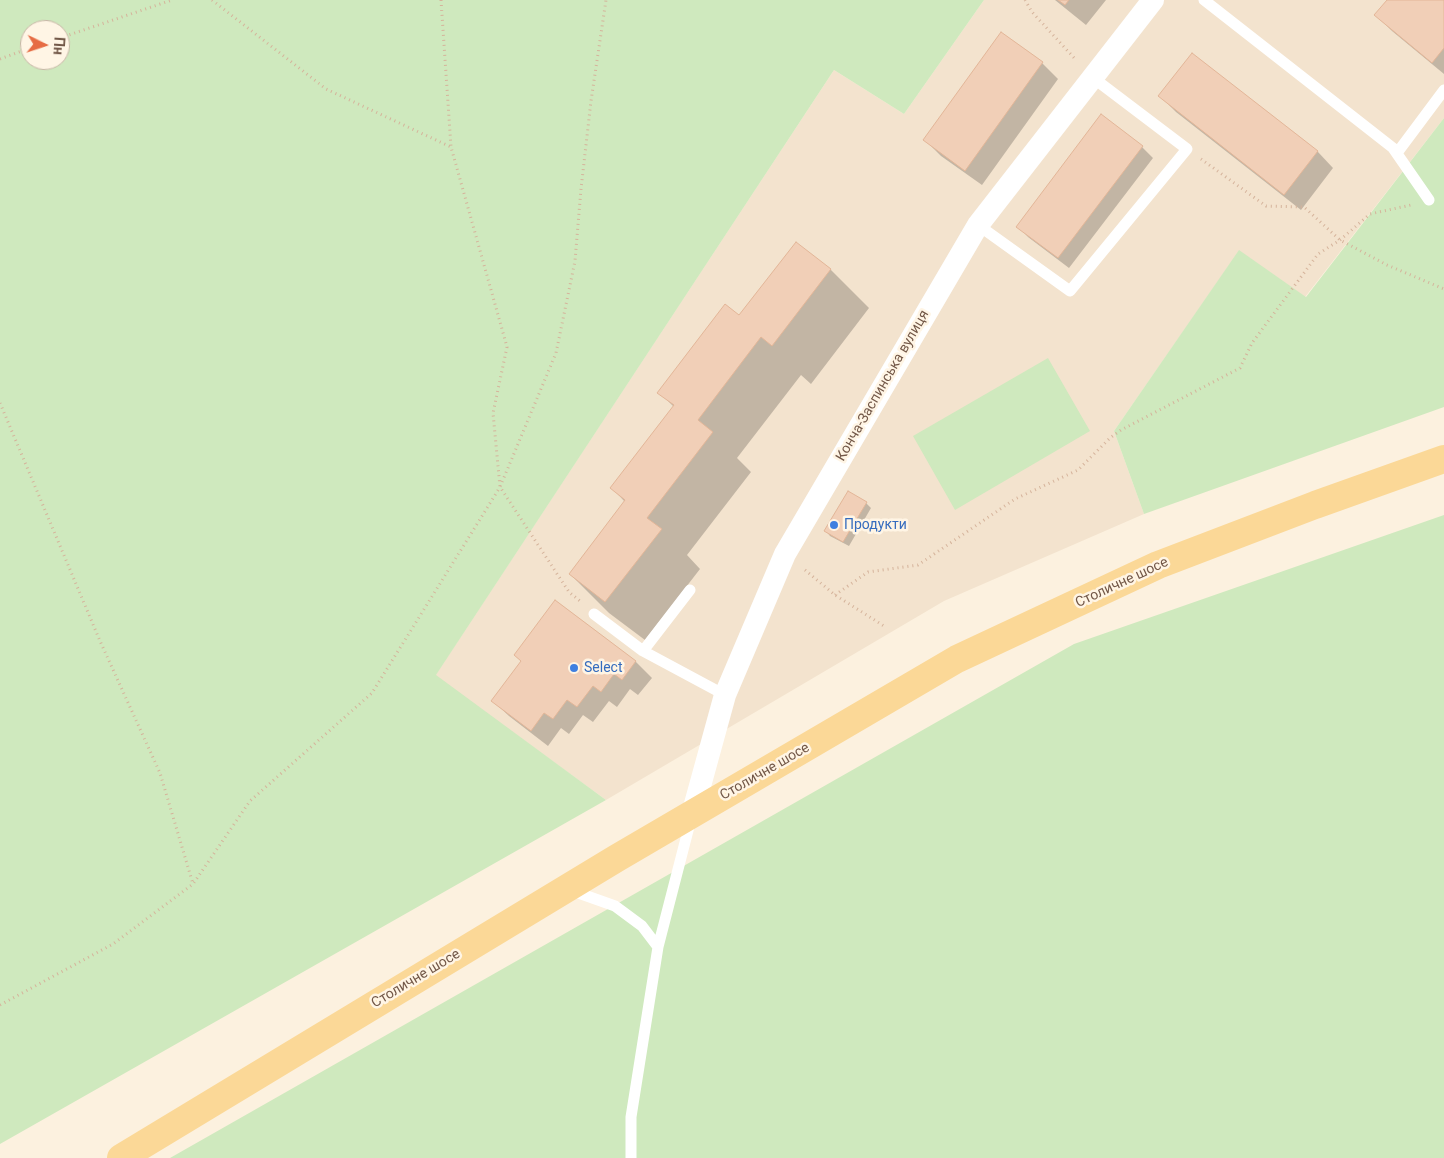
<!DOCTYPE html>
<meta charset="utf-8">
<style>
body{margin:0}
#map{position:relative;width:1444px;height:1158px;overflow:hidden;background:#fcf1df;font-family:Roboto,sans-serif}
canvas{display:block}
.north{position:absolute;left:20px;top:20px;width:50px;height:50px;box-sizing:border-box;background:#fff5e5;border:1px solid #c7b6a6;border-radius:50%;rotate:94deg;font-size:14px;font-weight:700;line-height:20px;text-align:center;color:#725747}
.north::after{content:'';display:block;margin:auto;width:18px;height:22px;background:#e66c44;clip-path:polygon(50% 0,100% 100%,50% 72%,0 100%)}
</style>
<div id="map">
<canvas width="1444" height="1158"></canvas>
<div class="north">Пн</div>
</div>
<script>
const ctx = document.querySelector('canvas').getContext('2d');
ctx.lineJoin = 'round';
function paint(path, color) { ctx.fillStyle = color; ctx.fill(path, 'evenodd'); }
const poly = rows => new Path2D(rows.map(r => 'M' + r).join(''));
function strokePath(path, color, width, dash) { ctx.strokeStyle = color; ctx.lineWidth = width; ctx.lineCap = dash ? 'butt' : 'round'; ctx.setLineDash(dash || []); ctx.stroke(path); }
function label(font, color, halo, rows, align = 'center') {
  ctx.font = font + ' Roboto,sans-serif'; ctx.lineWidth = 5; ctx.setLineDash([]); ctx.textBaseline = 'middle'; ctx.strokeStyle = halo; ctx.fillStyle = color; for (const [text, x, y, turn = 0] of rows) {
    ctx.save(); ctx.translate(x, y); ctx.rotate((+turn || 0) * Math.PI / 180); ctx.textAlign = isNaN(turn) ? turn : align; if (halo) ctx.strokeText(text, 0, 0); ctx.fillText(text, 0, 0); ctx.restore();
  }
}
paint(poly([
 [984,0,1444,0,1444,118,1305,297,1239,251,1114,431,1144,514,944,601,606,800,435,676,834,70,904,114]
]), '#f3e3ce');
paint(poly([
 [0,0,984,0,904,114,834,70,436,675,606,800,0,1144],
 [30,30,60,30,60,60,30,60],
 [1444,118,1444,407,1144,514,1114,431,1239,250,1306,297],
 [1048,358,1090,431,955,510,913,436],
 [1444,515,1444,1158,170,1158,1074,644]
]), '#cfe9be');
paint(poly([
 [1055,0,1106,0,1086,25],
 [1389,0,1444,0,1444,74,1392,31,1376,15],
 [1001,34,1042,63,1058,79,982,185,941,156,925,140],
 [1192,55,1318,152,1333,168,1301,210,1176,112,1160,96],
 [1142,147,1153,158,1069,268,1028,237,1018,226],
 [830,269,869,308,811,384,801,375,737,458,751,472,687,555,700,569,645,640,609,613,570,574,625,502,612,488,674,407,659,392,740,317],
 [848,493,866,503,871,508,849,546,830,536,826,531],
 [556,601,636,662,652,678,638,695,630,689,617,707,609,701,593,722,583,715,569,734,561,728,548,746,509,716,493,701,522,662]
]), '#0003');
const building = poly([
 [1058,0,1069,0,1065,5,1058,0],
 [1387,0,1444,0,1444,48,1432,63,1374,15,1387,0],
 [1001,32,1043,62,965,171,923,140,1001,32],
 [1192,53,1318,151,1284,195,1158,96,1192,53],
 [1101,114,1143,146,1058,258,1016,227,1101,114],
 [796,242,831,269,772,346,761,337,698,420,713,432,647,518,662,529,605,602,569,574,625,500,610,488,674,405,657,393,725,304,739,315,796,242],
 [848,491,867,502,843,542,824,531,848,491],
 [555,600,636,661,622,680,614,674,601,692,593,686,577,707,567,700,553,719,544,713,531,731,491,701,521,661,514,655,555,600]
]);
paint(building, '#f1cfb7');
strokePath(building, '#e3b698', 1);
strokePath(poly([
 [212,0,326,89,451,147],
 [441,0,451,147,507,347,493,413,500,487,569,592,580,601],
 [1025,0,1032,12,1076,60],
 [60,38,172,0],
 [0,59,30,48],
 [1201,159,1266,206,1304,207,1340,240,1387,265,1444,289],
 [0,403,100,641,160,773,193,884],
 [805,570,835,595,884,626],
 [835,595,868,572,918,565,1015,499,1078,470,1110,438,1121,430,1240,368,1252,343,1318,254,1340,240,1370,214,1411,205],
 [0,1005,113,944,193,884,250,801,372,693,500,487,556,353,575,261,581,189,591,101,606,0]
]), '#d5b39b', 3, [1, 4]);
strokePath(poly([
 [1204,0,1393,148,1429,200],
 [1397,153,1444,90],
 [978,225,1070,291,1187,149,1092,77],
 [594,614,643,651,725,695],
 [643,651,690,590],
 [570,890,615,906,642,926,658,947],
 [631,1158,631,1117,658,947,691,819]
]), '#fff', 11);
strokePath(poly([
 [692,815,725,695,785,554,978,225,1153,0]
]), '#fff', 22);
strokePath(poly([
 [121,1158,617,858,957,659,1158,565,1315,505,1444,459]
]), '#fbd897', 28);
for (const [x, y, r, color] of [
 [834,525,5,"#3f7fe0"],
 [574,668,5,"#3f7fe0"]
]) { const dot = new Path2D(); dot.arc(x, y, r, 0, 2 * Math.PI); ctx.fillStyle = color; ctx.fill(dot); strokePath(dot, '#fff5e5', 2); }
label('14px', '#725747', '#fff5e5', [
 ["Конча-Заспинська вулиця",883,386,-60],
 ["Столичне шосе",1122,583,-25],
 ["Столичне шосе",765,772,-30],
 ["Столичне шосе",416,979,-31]
]);
label('14px', '#366cbe', '#fff5e5', [
 ["Продукти",844,525],
 ["Select",584,668]
], 'left');
</script>
